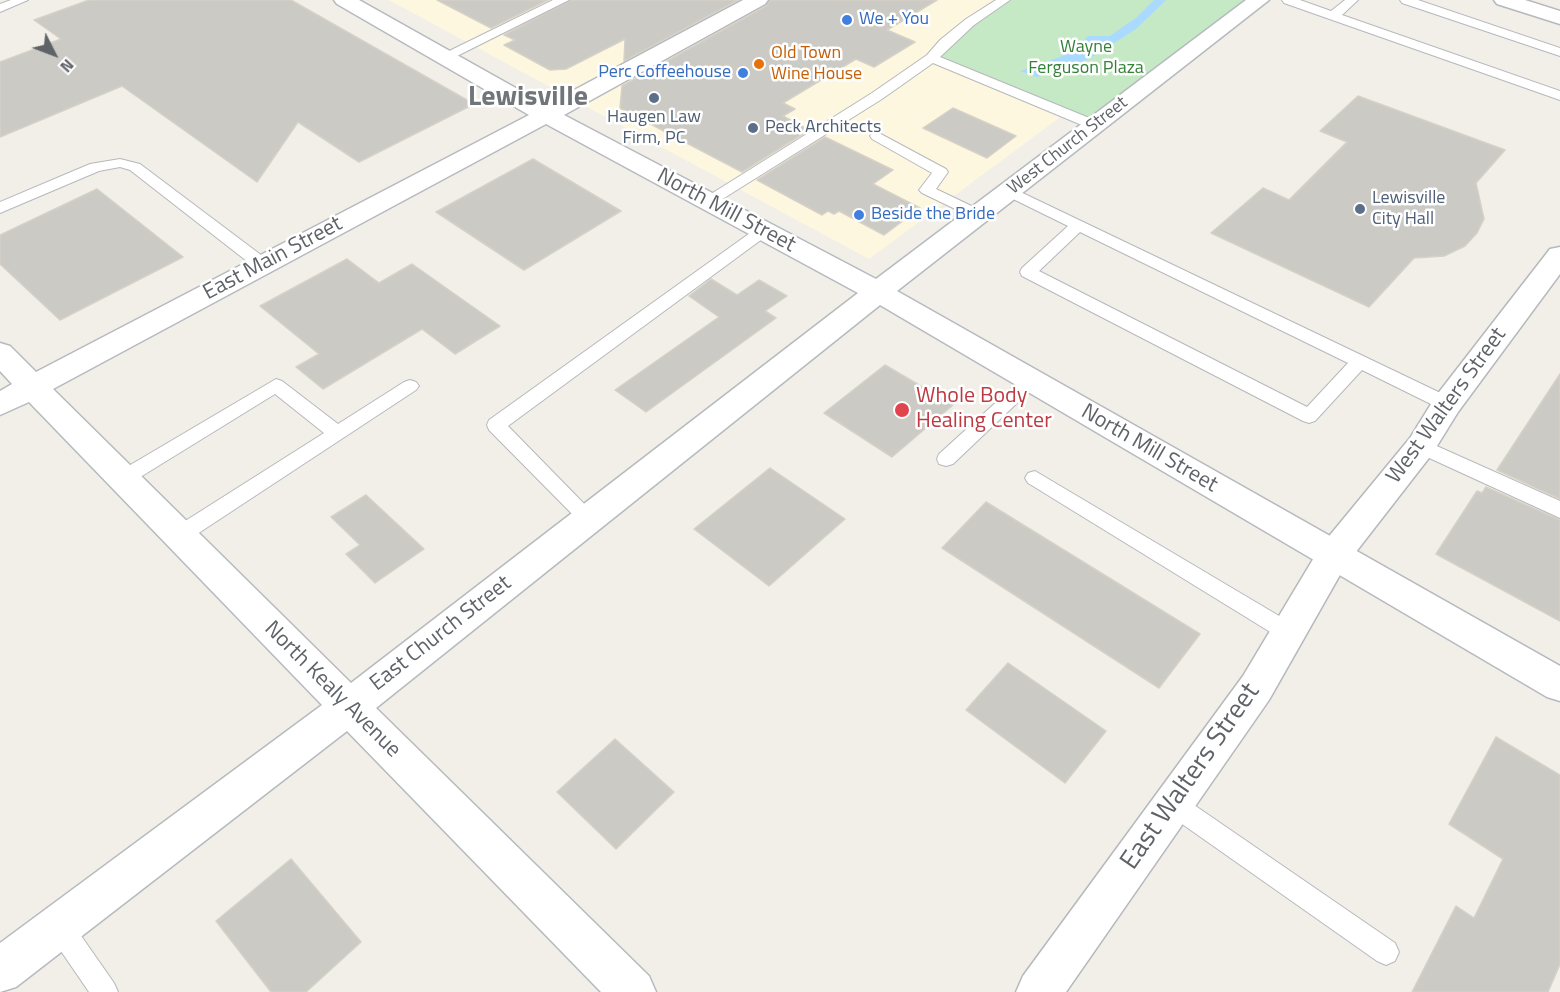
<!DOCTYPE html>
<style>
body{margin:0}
#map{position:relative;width:1560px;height:992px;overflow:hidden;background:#f1efe8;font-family:"Titillium Web",sans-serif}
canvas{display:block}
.north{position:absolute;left:24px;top:24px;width:60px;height:60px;-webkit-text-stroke:4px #fff;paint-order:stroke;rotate:132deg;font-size:16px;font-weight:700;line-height:24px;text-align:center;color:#5f6368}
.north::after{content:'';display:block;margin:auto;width:21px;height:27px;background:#5f6368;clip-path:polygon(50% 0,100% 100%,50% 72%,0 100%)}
</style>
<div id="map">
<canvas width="1560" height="992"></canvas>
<div class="north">N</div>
</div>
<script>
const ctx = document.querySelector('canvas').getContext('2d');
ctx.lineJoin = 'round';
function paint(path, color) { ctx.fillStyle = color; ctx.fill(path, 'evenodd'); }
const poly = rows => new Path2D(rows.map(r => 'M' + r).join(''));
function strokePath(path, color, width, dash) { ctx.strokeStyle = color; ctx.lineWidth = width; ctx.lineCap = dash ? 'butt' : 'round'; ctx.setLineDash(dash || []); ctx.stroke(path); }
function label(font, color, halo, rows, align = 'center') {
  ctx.font = font + ' "Titillium Web",sans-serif'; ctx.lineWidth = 5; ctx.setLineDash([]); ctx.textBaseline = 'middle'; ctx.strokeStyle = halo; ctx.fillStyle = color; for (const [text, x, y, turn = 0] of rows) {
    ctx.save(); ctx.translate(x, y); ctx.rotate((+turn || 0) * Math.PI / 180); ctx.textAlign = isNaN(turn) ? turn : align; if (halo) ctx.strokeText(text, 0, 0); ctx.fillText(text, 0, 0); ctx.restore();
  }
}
paint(poly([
 [389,0,1218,0,869,259]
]), '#fef7e0');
paint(poly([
 [1003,0,1258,0,1094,125,932,58]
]), '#c5e8c5');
paint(poly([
 [1154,0,1166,0,1136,29,1089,59,1037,77,1020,71,1074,52,1088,36,1110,36,1137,17]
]), '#aadaff');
const building = poly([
 [89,0,291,0,474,104,359,162,298,122,257,182,122,86,0,137,0,62,61,39,34,20,89,0],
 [437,0,548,0,491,28,437,0],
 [571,0,738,0,624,61,625,39,566,69,550,70,504,45,515,40,504,35,571,0],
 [770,0,937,0,887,30,915,42,874,67,856,59,783,103,795,109,783,116,809,130,742,172,620,108,622,86,766,6,770,0],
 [1358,96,1505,150,1476,183,1484,219,1477,233,1465,246,1444,256,1414,258,1369,307,1211,233,1263,188,1289,200,1347,142,1320,131,1358,96],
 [953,108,1016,136,987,158,923,128,953,108],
 [825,137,893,170,873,184,920,208,884,235,839,211,834,214,828,211,822,215,757,180,825,137],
 [533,159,621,211,524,270,436,212,533,159],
 [97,189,183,257,60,320,0,264,0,235,97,189],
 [347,259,379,283,412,264,500,326,455,354,422,329,323,389,296,367,319,354,260,306,347,259],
 [711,279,737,295,759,280,787,296,765,311,776,318,646,412,615,390,719,317,689,296,711,279],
 [885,365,953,405,892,457,824,413,885,365],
 [1560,374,1560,499,1497,470,1560,374],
 [770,468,845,519,769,586,694,529,770,468],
 [1486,487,1560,520,1560,621,1436,554,1477,491,1482,493,1486,487],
 [366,495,424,549,375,583,346,554,360,545,331,517,366,495],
 [986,502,1200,634,1159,688,942,548,986,502],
 [1008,663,1106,731,1065,783,966,710,1008,663],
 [1496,737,1560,775,1560,964,1548,992,1412,992,1456,906,1474,918,1503,859,1449,824,1496,737],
 [615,739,674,792,616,849,557,792,615,739],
 [291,859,361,942,306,992,271,992,216,921,291,859]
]);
paint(building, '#cccac5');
strokePath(building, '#d6d1c6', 1.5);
const lane = poly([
 [11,0,28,0,0,12,0,4,11,0],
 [553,0,569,0,449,60,444,61,437,57,553,0],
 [996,0,1010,0,974,25,940,57,1099,122,1101,125,1099,128,1089,128,933,63,882,99,713,205,703,205,700,202,703,199,872,93,927,55,940,40,966,19,996,0],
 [1282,0,1300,0,1331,11,1345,0,1358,0,1342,15,1560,91,1560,100,1284,3,1282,0],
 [1400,0,1418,0,1560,48,1560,56,1402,3,1400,0],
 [877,132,946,169,948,172,936,189,984,212,987,215,984,218,974,218,922,193,919,190,932,173,872,139,870,136,872,133,877,132],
 [120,159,140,164,269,261,271,265,269,269,257,269,130,170,120,167,99,171,0,213,0,202,90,164,120,159],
 [1010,187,1453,399,1456,404,1453,409,1447,410,1441,409,1362,370,1315,421,1309,423,1303,421,1022,276,1020,272,1022,268,1068,226,1005,195,1002,192,1010,187],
 [1080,232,1348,363,1307,407,1039,271,1080,232],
 [763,226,771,231,769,234,508,426,599,519,596,524,589,527,582,524,489,430,487,425,489,420,757,228,763,226],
 [1030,375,1036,377,1039,381,1036,385,953,464,946,466,939,464,937,459,939,454,1024,377,1030,375],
 [276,379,282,381,338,424,404,382,410,380,416,382,419,386,416,390,185,542,178,544,171,542,168,536,171,530,324,433,275,394,129,484,122,486,115,484,112,479,115,474,276,379],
 [1421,439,1560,501,1560,518,1414,451,1412,446,1414,441,1421,439],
 [1035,471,1296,626,1299,632,1296,638,1288,641,1280,638,1028,483,1025,478,1028,473,1035,471],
 [1173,793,1181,796,1395,943,1399,952,1395,961,1386,965,1377,961,1165,812,1161,804,1165,796,1173,793],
 [59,913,68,917,114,983,118,992,89,992,50,935,46,926,50,917,59,913]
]);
const street = poly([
 [1494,0,1525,0,1560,11,1560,24,1497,4,1494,0],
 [1560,247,1560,274,1458,412,1432,454,1345,566,1269,700,1066,992,1016,992,1023,976,1243,676,1321,546,1410,438,1436,396,1550,249,1560,247]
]);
const secondary = poly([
 [334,0,359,0,546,105,743,0,768,0,765,4,564,115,876,279,1246,0,1269,0,897,291,1560,666,1560,701,1547,697,880,305,376,708,649,976,656,992,601,992,347,731,16,987,0,992,0,943,322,705,29,402,0,415,0,391,12,384,0,371,0,343,10,346,36,372,529,115,337,4,334,0],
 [546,124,858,293,351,683,53,389,546,124]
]);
strokePath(lane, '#b5b8bc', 2);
strokePath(street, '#b5b8bc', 3);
strokePath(secondary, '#b6babf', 3);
paint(lane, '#fff');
paint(street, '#fff');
paint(secondary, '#fff');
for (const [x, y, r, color] of [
 [847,20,6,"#3f7fe0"],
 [759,64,6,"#e8710a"],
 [743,73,6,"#3f7fe0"],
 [654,98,6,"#5c6f8a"],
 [753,128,6,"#5c6f8a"],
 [1360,209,6,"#5c6f8a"],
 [859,215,6,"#3f7fe0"],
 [902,410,8,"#e0444e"]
]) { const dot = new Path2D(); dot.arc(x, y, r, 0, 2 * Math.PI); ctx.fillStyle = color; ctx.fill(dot); strokePath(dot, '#fff', 2); }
label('18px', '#366cbe', '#fff', [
 ["We + You",859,20],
 ["Perc Coffeehouse",731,73,"right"],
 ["Beside the Bride",871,215]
], 'left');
label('18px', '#348238', '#fff', [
 ["Wayne",1086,48],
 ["Ferguson Plaza",1086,69]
]);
label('18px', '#c56008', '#fff', [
 ["Old Town",771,54],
 ["Wine House",771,75]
], 'left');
label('18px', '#4e5e75', '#fff', [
 ["Haugen Law",654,118,"center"],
 ["Firm, PC",654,139,"center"],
 ["Peck Architects",765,128],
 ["Lewisville",1372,199],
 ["City Hall",1372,220]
], 'left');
label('18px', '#5f6368', '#fff', [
 ["West Church Street",1068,146,-38]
]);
label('22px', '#5f6368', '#fff', [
 ["North Mill Street",726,211,28],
 ["East Main Street",273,259,-28],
 ["West Walters Street",1447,406,-54],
 ["North Mill Street",1149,449,30],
 ["East Church Street",441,634,-38],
 ["North Kealy Avenue",332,690,45]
]);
label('22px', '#be3a42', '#fff', [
 ["Whole Body",916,397],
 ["Healing Center",916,422]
], 'left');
label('27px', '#5f6368', '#fff', [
 ["East Walters Street",1191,777,-55]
]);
label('bold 28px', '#70757a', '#fff', [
 ["Lewisville",528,98]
]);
</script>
